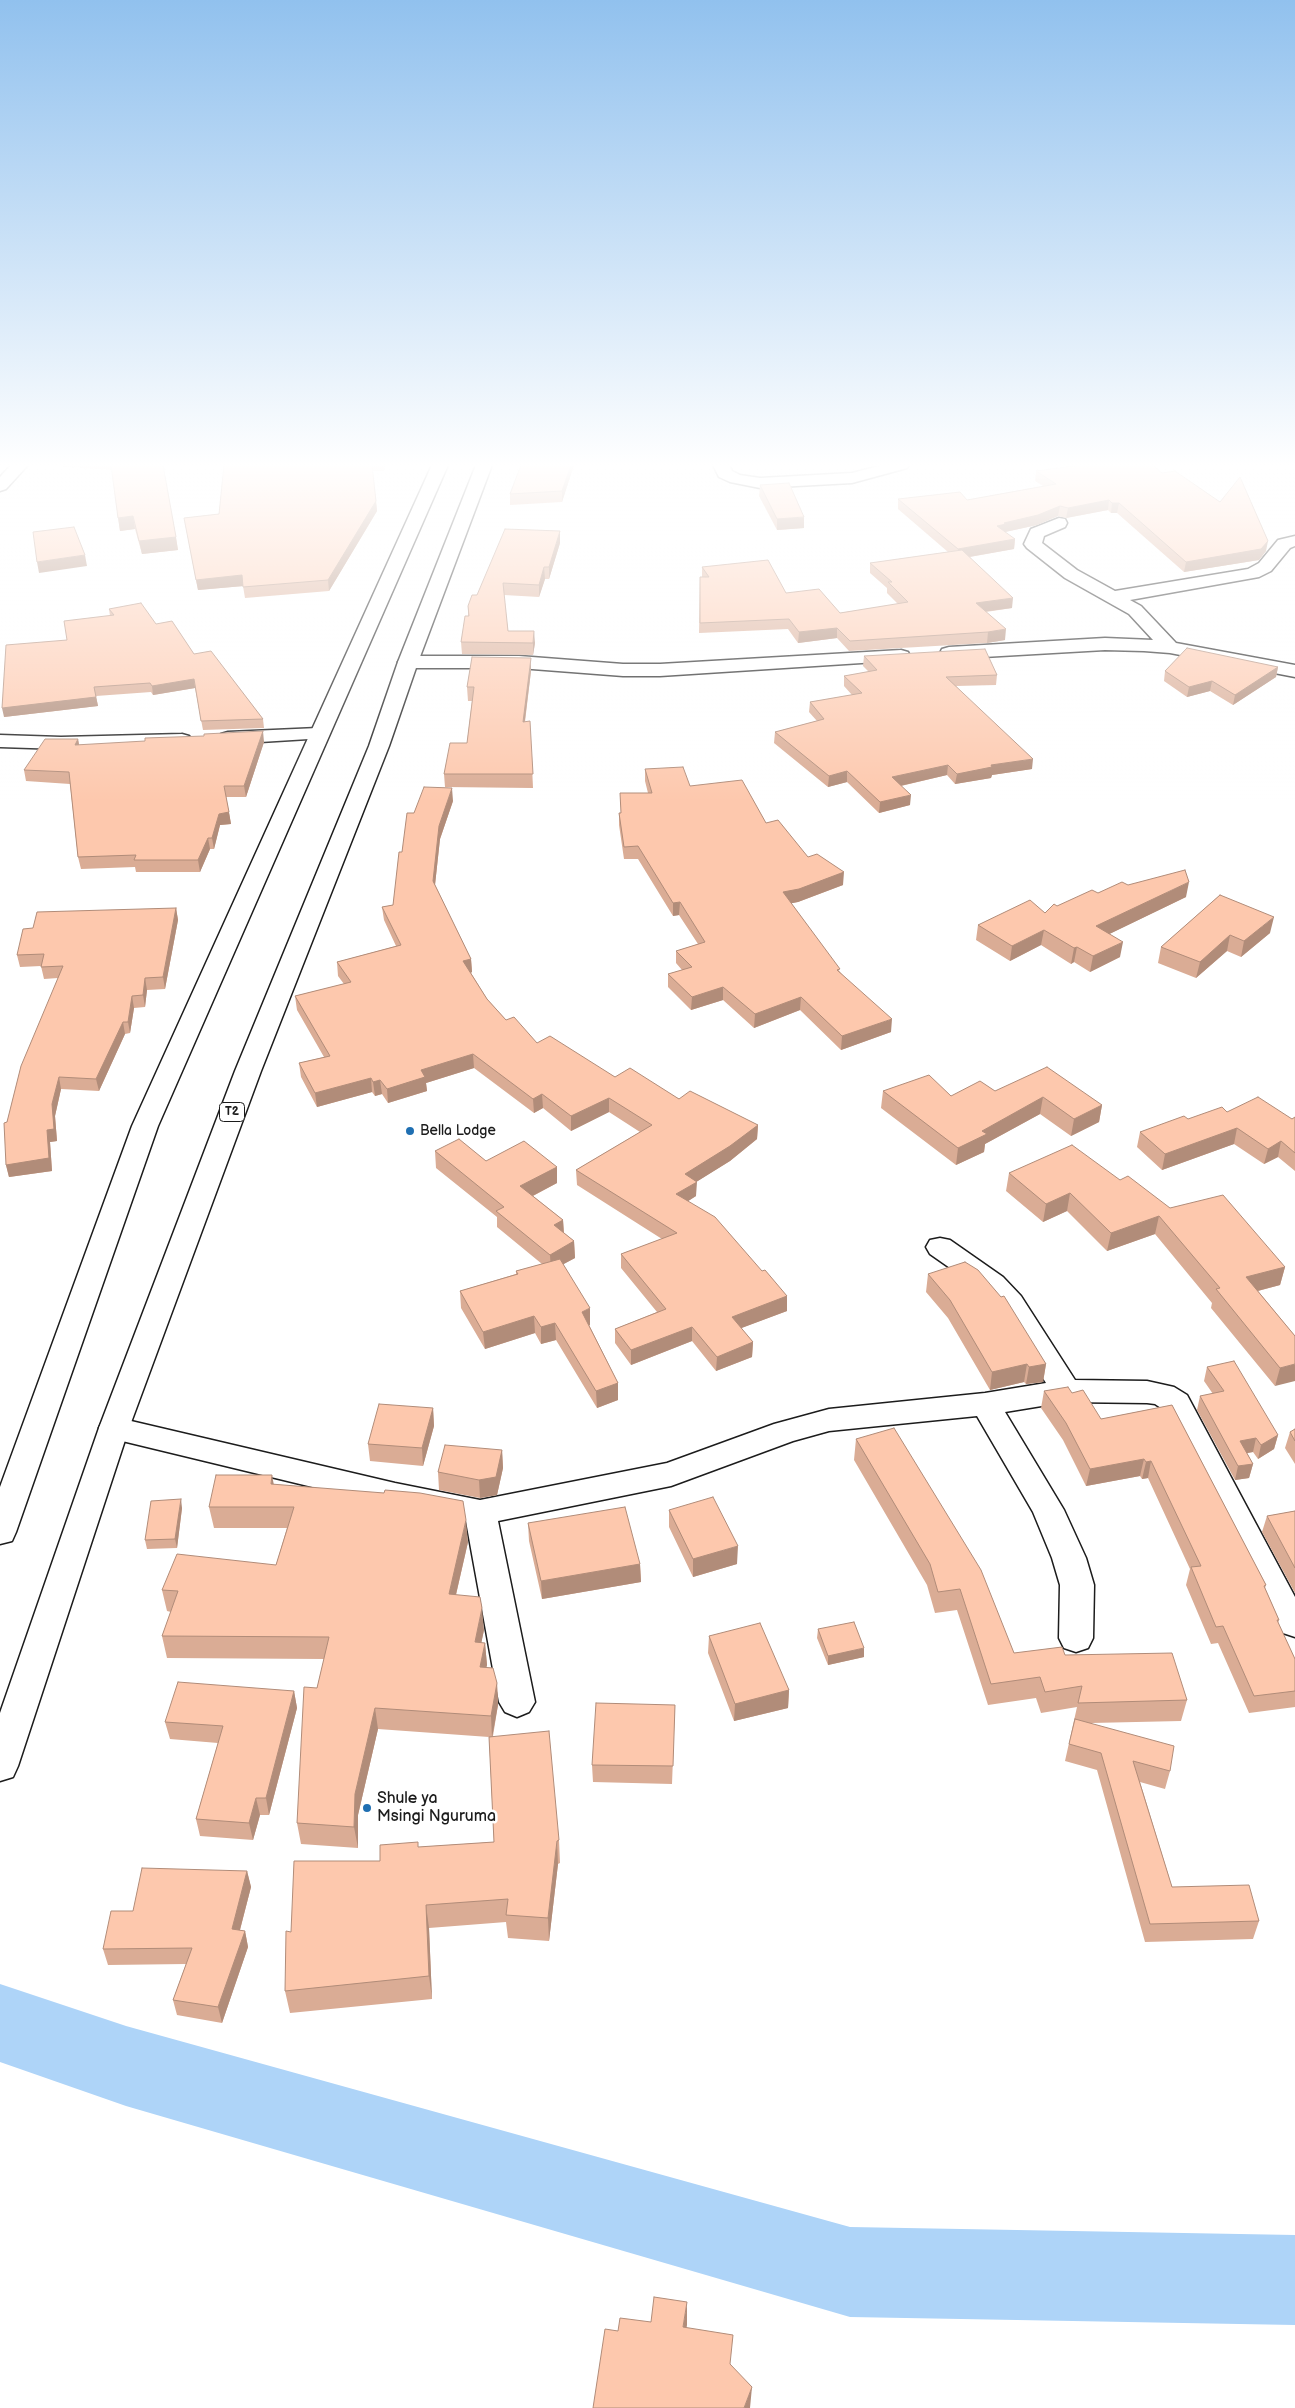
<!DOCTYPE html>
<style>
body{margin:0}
canvas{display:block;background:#fff}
</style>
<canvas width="1295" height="2408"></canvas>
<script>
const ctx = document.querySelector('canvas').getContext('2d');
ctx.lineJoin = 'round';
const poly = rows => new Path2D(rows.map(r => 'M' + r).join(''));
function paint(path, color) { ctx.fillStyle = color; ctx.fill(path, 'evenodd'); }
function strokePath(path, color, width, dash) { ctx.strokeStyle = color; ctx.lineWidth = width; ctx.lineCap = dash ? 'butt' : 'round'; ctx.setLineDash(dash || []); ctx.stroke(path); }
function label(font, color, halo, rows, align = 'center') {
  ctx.font = font + ' "Balsamiq Sans",sans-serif'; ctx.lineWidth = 5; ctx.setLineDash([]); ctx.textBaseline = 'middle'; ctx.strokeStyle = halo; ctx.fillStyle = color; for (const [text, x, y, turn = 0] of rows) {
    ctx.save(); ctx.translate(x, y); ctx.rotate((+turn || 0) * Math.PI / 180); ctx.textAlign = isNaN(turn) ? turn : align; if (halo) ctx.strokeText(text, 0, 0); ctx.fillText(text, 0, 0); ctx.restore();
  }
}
paint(poly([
 [0,1984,126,2026,850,2227,1295,2235,1295,2325,850,2317,126,2106,0,2062,0,1984]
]), '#aed4f8');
const minor = poly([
 [11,465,28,465,6,489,0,491,0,477,11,465],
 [713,465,729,465,732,471,740,475,760,478,852,473,883,465,909,465,907,468,852,483,760,488,730,482,719,477,713,465],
 [1059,518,1065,519,1067,523,1065,527,1044,536,1042,543,1077,570,1115,591,1248,569,1259,563,1278,540,1295,536,1295,546,1290,548,1271,571,1259,577,1130,600,1141,606,1176,643,1295,665,1295,677,1170,653,1144,651,1105,650,949,659,942,657,940,653,942,649,949,647,1105,638,1153,640,1129,614,1065,578,1027,548,1024,544,1031,529,1059,518],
 [901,650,908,652,910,656,908,660,660,676,623,676,519,668,408,668,401,666,398,662,401,658,408,656,519,656,623,664,660,664,901,650],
 [318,728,325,730,328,734,325,738,228,744,221,742,218,738,221,734,228,732,318,728],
 [182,734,189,736,192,740,189,744,61,749,0,747,0,735,61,737,182,734],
 [940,1238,950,1240,1003,1277,1021,1296,1075,1380,1147,1381,1174,1387,1187,1395,1295,1597,1295,1637,1283,1633,1267,1610,1164,1410,1155,1404,1147,1403,1066,1402,1005,1412,1064,1510,1086,1558,1094,1585,1093,1638,1088,1648,1076,1652,1064,1648,1059,1638,1060,1585,1052,1558,1033,1512,977,1416,829,1431,793,1441,671,1486,498,1521,535,1702,529,1712,517,1717,505,1712,499,1702,466,1521,395,1507,114,1439,103,1436,99,1428,103,1420,114,1417,395,1483,480,1500,667,1463,774,1424,829,1409,985,1393,1046,1383,1001,1310,983,1291,930,1254,926,1247,930,1240,940,1238]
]);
const trunk = poly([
 [432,465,448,465,158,1126,16,1532,12,1541,0,1544,0,1487,132,1126,432,465],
 [476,465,492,465,418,662,389,746,261,1071,129,1428,18,1766,13,1777,0,1781,0,1713,99,1428,235,1071,369,746,398,662,476,465]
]);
strokePath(minor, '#1c1c1c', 3);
strokePath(trunk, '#1c1c1c', 3);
paint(minor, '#fff');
paint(trunk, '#fff');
paint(poly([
 [42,465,163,465,178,550,142,554,135,529,120,531,112,470],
 [224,465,385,465,384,471,373,471,377,511,329,591,245,598,243,586,198,590,184,518,219,514],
 [521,465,574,465,562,502,510,505,510,494],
 [1036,471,1162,473,1266,551,1259,560,1184,572,1117,513,1111,513,1108,510,1066,518,1058,516,1037,525,1005,532,1015,539,1014,549,970,557,1012,608,986,612,1005,640,987,643,849,651,837,638,798,643,788,629,699,633,700,577,702,577,702,567,786,593,840,613,898,604,887,593,887,588,870,573,870,563,948,552,898,509,898,499,967,500,1043,486,1035,481],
 [760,485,804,528,777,530,759,496],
 [560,543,549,579,545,579,539,597,504,595,508,631,535,643,533,655,462,654,461,642,468,616,468,606,477,595],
 [109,609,156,624,194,654,263,719,264,728,203,730,195,688,153,695,151,692,96,696,98,706,4,717,67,640,110,616],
 [864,656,997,675,996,685,956,686,1032,769,992,775,991,778,955,784,947,775,901,786,910,805,879,813,847,782,828,787,774,743,775,732,817,721,809,712,810,702,852,695,844,686,844,676,869,672,863,666],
 [1278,667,1276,677,1233,705,1210,691,1187,697,1164,681,1165,671],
 [531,671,525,722,530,721,533,788,445,787,444,774,467,743,472,701,468,701,467,687],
 [78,739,79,745,264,742,246,797,226,797,231,824,220,825,214,849,210,849,200,872,136,872,135,867,81,869,78,857,70,784,26,781,24,770],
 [645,769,690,786,766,823,843,885,798,902,791,903,840,972,891,1032,841,1050,800,1010,754,1028,723,1000,691,1010,668,987,668,974,682,970,676,963,676,951,698,944,679,915,673,916,638,859,624,859,619,825,619,813,620,813,648,793,645,781],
 [453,801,440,839,435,885,471,959,472,972,471,973,487,999,506,1020,537,1043,615,1077,758,1125,757,1139,730,1161,696,1182,696,1196,688,1201,787,1296,787,1311,741,1328,753,1342,752,1357,716,1371,692,1341,631,1365,615,1343,615,1329,657,1312,621,1268,621,1254,662,1239,577,1185,576,1170,640,1132,609,1112,571,1131,543,1108,534,1113,474,1068,426,1083,427,1091,388,1103,382,1094,375,1096,372,1092,317,1107,301,1077,299,1063,324,1057,297,1010,295,996,344,984,338,976,337,962,396,946,384,920,382,907,393,905,402,852,414,813],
 [1128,885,1186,897,1109,934,1120,957,1090,972,1074,962,1071,964,1041,945,1010,961,976,940,978,925,1045,913,1057,906,1098,893],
 [1220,895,1270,933,1241,957,1227,951,1196,978,1158,963,1161,947],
 [176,908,178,920,165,989,147,990,145,1007,134,1008,130,1033,125,1034,99,1091,61,1089,55,1116,57,1141,50,1142,52,1171,9,1177,6,1165,7,1122,58,978,44,979,41,966,20,967,17,955,33,928],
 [883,1091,951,1096,995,1091,1102,1105,1099,1122,1071,1136,1040,1114,985,1144,984,1152,956,1165,881,1108],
 [1295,1117,1295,1171,1278,1157,1264,1164,1234,1144,1162,1170,1137,1147,1140,1132,1188,1119,1292,1119],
 [435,1151,486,1161,557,1167,557,1183,533,1196,563,1220,564,1233,574,1241,575,1258,563,1264,590,1325,589,1325,618,1383,618,1400,597,1408,556,1340,541,1344,535,1333,485,1349,461,1308,460,1291,516,1274,516,1271,542,1264,497,1227,497,1217,436,1168],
 [1009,1173,1120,1180,1170,1208,1285,1267,1280,1285,1258,1291,1295,1336,1275,1386,1211,1308,1212,1303,1155,1234,1107,1251,1067,1211,1043,1222,1006,1191],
 [928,1274,1046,1364,1043,1382,1026,1384,1024,1382,990,1390,948,1318,926,1292],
 [1207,1367,1278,1435,1274,1449,1258,1459,1253,1452,1247,1453,1253,1464,1249,1478,1235,1480,1197,1410,1200,1396,1213,1394,1204,1381],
 [1044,1391,1072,1393,1101,1419,1172,1405,1266,1585,1265,1588,1279,1620,1278,1623,1295,1659,1295,1707,1249,1713,1218,1643,1211,1644,1186,1585,1190,1569,1148,1478,1142,1479,1140,1476,1086,1486,1063,1440,1041,1408],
 [433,1408,434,1426,423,1466,370,1461,368,1444],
 [1295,1429,1295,1464,1285,1448,1290,1432],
 [856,1439,1014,1653,1065,1655,1187,1700,1181,1721,1091,1723,1170,1771,1165,1789,1140,1782,1172,1887,1259,1921,1253,1939,1145,1942,1097,1770,1065,1761,1077,1707,1041,1713,1036,1698,988,1705,957,1610,935,1613,927,1585,854,1460],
 [502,1450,503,1468,497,1495,480,1498,439,1490,438,1472],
 [274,1484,468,1542,456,1595,484,1630,481,1643,485,1643,487,1665,486,1667,497,1683,498,1705,493,1736,559,1840,560,1863,558,1864,549,1941,508,1938,506,1922,429,1928,432,1999,290,2013,285,1991,291,1932,380,1861,419,1847,494,1842,489,1737,378,1729,358,1815,358,1848,301,1844,297,1823,317,1688,324,1659,167,1658,162,1636,171,1612,167,1611,162,1590,276,1565,287,1528,214,1528,209,1507],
 [182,1508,177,1548,147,1549,145,1540],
 [669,1510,737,1564,693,1577,669,1527],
 [1295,1511,1295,1593,1262,1532,1267,1516],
 [528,1523,640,1564,641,1582,542,1599,529,1541],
 [818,1629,864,1657,828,1665,817,1638],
 [709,1636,789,1690,788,1708,734,1721,708,1653],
 [294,1691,297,1708,269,1815,260,1815,253,1840,200,1836,196,1819,218,1743,170,1739,165,1722],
 [675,1705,672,1784,593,1782,592,1765],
 [247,1871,251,1887,240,1930,245,1931,248,1947,222,2023,177,2015,173,2000,186,1964,108,1965,103,1949,133,1911]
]), '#daac95');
paint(poly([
 [571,465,574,465,562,502,562,491],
 [1109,500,1108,510,1066,518,1068,508],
 [376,501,377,511,329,591,328,580],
 [1112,503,1119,503,1117,513,1111,513],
 [1060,506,1058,516,1037,525,1005,532,997,526,1004,523],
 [133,516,135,529,120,531,118,518],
 [804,517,804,528,777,530,777,519],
 [560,531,560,543,549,579,549,567],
 [176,537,178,550,142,554,139,541],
 [1015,539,1014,549,957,559,958,549],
 [1268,541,1266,551,1259,560,1184,572,1186,562],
 [85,555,87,566,39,573,37,562],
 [544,567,545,579,539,597,539,585],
 [242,575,244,586,198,590,196,580],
 [1013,598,1012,608,974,613,976,603],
 [837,628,837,638,798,643,799,632],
 [1006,629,1005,640,987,643,988,632],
 [534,631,535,643,533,655,533,643],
 [531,658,531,671,523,735,523,722],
 [1278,667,1276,677,1233,705,1235,695],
 [194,679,195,688,153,695,152,686],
 [1212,681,1210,691,1187,697,1189,687],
 [94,687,98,706,4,717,2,708],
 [263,731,264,742,246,797,244,786],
 [78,739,80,750,75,745],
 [1033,759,1032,769,992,775,991,778,955,784,957,774,991,765],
 [948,765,947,775,891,788,892,777],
 [847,771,847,782,828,787,829,776],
 [452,788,453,801,440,839,434,894,433,881,439,826],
 [911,795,910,805,879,813,880,802],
 [229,812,231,824,220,825,214,849,212,838,219,814],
 [208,838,210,849,200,872,198,860],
 [844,872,843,885,798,902,783,905,783,892],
 [1189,882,1186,897,1093,942,1096,926],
 [680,902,679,915,673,916,673,903],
 [176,908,178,920,165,989,163,977],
 [1274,917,1270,933,1241,957,1244,941],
 [1044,930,1041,945,1010,961,1012,946],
 [1230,935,1227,951,1196,978,1200,962],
 [1123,942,1120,957,1090,972,1093,956],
 [1077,947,1074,962,1071,964,1074,948],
 [471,959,472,972,464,975,463,961],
 [145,978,147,990,145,1007,143,995],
 [723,987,723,1000,691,1010,692,997],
 [132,996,134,1008,130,1033,128,1022],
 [801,997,800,1010,754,1028,755,1014],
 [892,1019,891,1032,841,1050,842,1036],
 [123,1022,125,1034,99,1091,96,1079],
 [473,1054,474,1068,426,1083,427,1091,388,1103,387,1089,421,1070],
 [59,1077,61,1089,55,1116,57,1141,50,1142,52,1171,9,1177,6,1165,47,1130,52,1104],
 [371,1078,372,1092,317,1107,315,1093],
 [380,1080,382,1094,375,1096,373,1082],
 [542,1094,543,1108,534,1113,533,1099],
 [1043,1097,1040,1114,985,1144,984,1152,956,1165,958,1148,982,1131],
 [609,1098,609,1112,571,1131,571,1116],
 [1102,1105,1099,1122,1071,1136,1074,1119],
 [758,1125,757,1139,730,1161,685,1189,685,1174],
 [1237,1128,1234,1144,1162,1170,1165,1154],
 [1281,1141,1278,1157,1264,1164,1268,1149],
 [557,1167,557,1183,521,1202,520,1186],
 [697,1182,696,1196,676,1209,676,1194],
 [1070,1193,1067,1211,1043,1222,1046,1204],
 [1159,1216,1155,1234,1107,1251,1111,1233],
 [563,1220,564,1236,554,1225],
 [574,1241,575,1258,551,1271,550,1255],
 [1285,1267,1280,1285,1242,1295,1246,1277],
 [787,1296,787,1311,731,1332,732,1317],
 [590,1308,590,1325,583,1329,582,1312],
 [534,1316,535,1333,485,1349,483,1332],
 [555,1323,556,1340,541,1344,541,1327],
 [692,1327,692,1341,631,1365,631,1350],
 [753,1342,752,1357,716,1371,717,1357],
 [1027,1364,1024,1382,990,1390,992,1372],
 [1046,1364,1043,1382,1026,1384,1029,1367],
 [1295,1364,1295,1381,1275,1386,1280,1368],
 [618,1383,618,1400,597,1408,596,1391],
 [433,1408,434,1426,423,1466,422,1448],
 [1278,1435,1274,1449,1258,1459,1261,1445],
 [1256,1438,1253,1452,1236,1455,1240,1441],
 [502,1450,503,1468,497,1495,480,1498,479,1480],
 [1144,1459,1140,1476,1086,1486,1090,1469],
 [1151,1461,1148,1478,1142,1479,1146,1462],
 [1253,1464,1249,1478,1235,1480,1238,1466],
 [272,1475,276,1496,271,1484],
 [181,1499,182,1508,177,1548,175,1539],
 [466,1520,468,1542,451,1616,449,1594],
 [738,1546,737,1564,693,1577,693,1559],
 [640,1564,641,1582,542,1599,541,1581],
 [482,1608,484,1630,477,1664,475,1642],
 [485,1643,487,1665,482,1688,480,1667],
 [864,1648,864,1657,828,1665,828,1656],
 [497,1683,498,1705,492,1738,491,1716],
 [789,1690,788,1708,734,1721,735,1704],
 [294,1691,297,1708,269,1815,266,1798],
 [375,1708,378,1729,358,1815,358,1848,354,1827,355,1794],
 [256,1798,260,1815,253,1840,249,1823],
 [557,1841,558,1864,549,1941,548,1918],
 [247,1871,251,1887,236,1945,232,1929],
 [426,1905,429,1928,432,1999,429,1976],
 [245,1931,248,1947,222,2023,218,2007],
 [687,2302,687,2325,683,2350,683,2327],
 [752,2387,750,2408,744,2408]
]), '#b18c79');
const building = poly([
 [111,465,163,465,176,537,139,541,133,516,118,518,111,465],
 [224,465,372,465,376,501,328,580,243,587,242,575,196,580,184,518,219,514,224,465],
 [521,465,571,465,562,491,510,494,521,465],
 [1081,465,1153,465,1162,473,1175,471,1220,502,1240,477,1268,541,1261,549,1186,562,1119,503,1112,503,1109,500,1068,508,1060,506,1038,515,1004,523,1006,524,997,526,1015,539,958,549,898,499,960,492,967,500,1056,484,1036,471,1081,465],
 [789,483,804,517,777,519,760,485,789,483],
 [74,527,85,555,37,562,33,532,74,527],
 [505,529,560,531,549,567,544,567,539,585,503,583,508,631,534,631,533,643,461,642,465,616,469,616,468,606,472,595,477,595,505,529],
 [962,550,1013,598,976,603,1006,629,988,632,850,641,837,628,799,632,789,619,700,623,700,577,709,577,702,567,768,560,786,593,819,589,840,613,908,602,888,582,892,582,870,563,962,550],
 [141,603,156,624,172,621,194,654,211,651,263,719,201,721,194,679,152,686,150,683,94,687,96,697,2,708,6,645,67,640,64,621,114,615,109,609,141,603],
 [1187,648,1278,667,1235,695,1212,681,1189,687,1165,671,1187,648],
 [985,649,997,675,946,677,1033,759,991,765,992,767,957,774,948,765,892,777,911,795,880,802,847,771,829,776,775,732,824,719,810,702,862,693,844,676,877,670,864,656,985,649],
 [472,657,531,658,523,722,530,721,533,774,444,774,450,743,467,743,474,687,467,687,472,657],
 [263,731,244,786,224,786,229,812,219,814,212,838,208,838,198,860,134,860,136,855,78,857,69,772,24,770,45,739,78,739,75,745,145,741,145,738,204,736,204,734,263,731],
 [683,767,690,786,742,780,766,823,778,820,808,857,817,854,844,872,799,889,783,892,840,969,837,970,892,1019,842,1036,801,997,755,1014,723,987,692,997,668,974,692,967,676,951,705,942,680,902,673,903,638,846,624,847,619,813,621,813,620,793,652,793,645,769,683,767],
 [424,787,452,788,439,826,433,881,471,959,463,961,487,999,506,1020,514,1017,537,1043,550,1036,615,1077,630,1068,679,1099,690,1091,758,1125,730,1146,685,1174,697,1182,676,1194,715,1217,762,1271,765,1270,787,1296,732,1317,753,1342,717,1357,692,1327,631,1350,615,1329,666,1309,621,1254,677,1233,576,1170,652,1125,609,1098,571,1116,542,1094,533,1099,473,1054,421,1070,425,1077,387,1089,380,1080,373,1082,371,1078,315,1093,299,1063,330,1056,295,996,351,982,337,962,401,945,382,907,393,905,399,852,402,852,407,813,414,813,424,787],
 [1185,870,1189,882,1096,926,1123,942,1093,956,1077,947,1074,948,1044,930,1012,946,978,925,1030,900,1045,913,1054,904,1057,906,1092,890,1098,893,1122,882,1128,885,1185,870],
 [1220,895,1274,917,1244,941,1230,935,1200,962,1161,947,1220,895],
 [176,908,163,977,145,978,143,995,132,996,128,1022,123,1022,96,1079,59,1077,52,1104,54,1129,47,1130,49,1158,6,1165,4,1123,7,1122,21,1066,63,966,41,967,44,954,17,955,23,929,33,928,37,912,176,908],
 [1047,1067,1102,1105,1074,1119,1043,1097,982,1131,987,1134,958,1148,883,1091,929,1075,951,1096,980,1081,995,1091,1047,1067],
 [1258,1097,1292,1119,1295,1117,1295,1153,1281,1141,1268,1149,1237,1128,1165,1154,1140,1132,1184,1116,1188,1119,1222,1107,1227,1112,1258,1097],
 [459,1139,486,1161,524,1141,557,1167,520,1186,563,1220,554,1225,574,1241,550,1255,496,1211,504,1207,435,1151,459,1139],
 [1072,1145,1120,1180,1128,1176,1170,1208,1223,1195,1285,1267,1246,1277,1295,1336,1295,1364,1280,1368,1216,1289,1220,1288,1159,1216,1111,1233,1070,1193,1046,1204,1009,1173,1072,1145],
 [560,1259,590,1308,582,1312,618,1383,596,1391,555,1323,541,1327,534,1316,483,1332,460,1291,518,1274,516,1271,560,1259],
 [965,1262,978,1270,1001,1297,1004,1296,1046,1364,1029,1367,1027,1364,992,1372,950,1300,928,1274,965,1262],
 [1234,1361,1278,1435,1261,1445,1256,1438,1240,1441,1253,1464,1238,1466,1200,1396,1224,1391,1207,1367,1234,1361],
 [1068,1387,1072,1393,1083,1390,1101,1419,1172,1405,1266,1585,1264,1586,1279,1620,1277,1620,1295,1659,1295,1691,1254,1696,1223,1626,1216,1627,1191,1567,1201,1566,1151,1461,1146,1462,1144,1459,1090,1469,1066,1423,1044,1391,1068,1387],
 [379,1404,433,1408,422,1448,368,1444,379,1404],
 [894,1428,981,1570,1014,1653,1062,1647,1065,1655,1172,1653,1187,1700,1078,1703,1082,1686,1045,1692,1040,1677,991,1684,960,1589,938,1592,930,1564,856,1439,894,1428],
 [1295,1429,1295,1441,1290,1432,1295,1429],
 [445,1445,502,1450,496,1477,479,1480,438,1472,445,1445],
 [216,1475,272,1475,271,1484,384,1493,385,1490,420,1493,463,1501,466,1520,449,1594,480,1597,482,1608,475,1642,485,1643,480,1667,493,1668,497,1683,491,1716,375,1708,355,1794,354,1827,297,1823,304,1687,317,1688,329,1637,162,1636,178,1591,162,1590,177,1554,276,1565,294,1507,209,1507,216,1475],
 [713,1497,738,1546,693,1559,669,1510,713,1497],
 [181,1499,175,1539,145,1540,151,1501,181,1499],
 [625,1507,640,1564,541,1581,528,1523,625,1507],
 [1295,1511,1295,1568,1267,1516,1295,1511],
 [854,1622,864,1648,828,1656,818,1629,854,1622],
 [760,1623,789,1690,735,1704,709,1636,760,1623],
 [178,1682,294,1691,266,1798,256,1798,249,1823,196,1819,223,1726,165,1722,178,1682],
 [596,1703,675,1705,673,1766,592,1765,596,1703],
 [1075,1719,1174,1746,1170,1771,1133,1761,1172,1887,1249,1885,1259,1921,1150,1924,1101,1753,1069,1744,1075,1719],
 [549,1731,559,1840,557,1841,548,1918,506,1915,508,1899,426,1905,429,1976,285,1991,286,1931,291,1932,294,1861,380,1861,380,1845,418,1842,418,1847,494,1842,489,1737,549,1731],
 [142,1868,247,1871,232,1929,245,1931,218,2007,173,2000,192,1948,103,1949,111,1911,133,1911,142,1868],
 [654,2297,687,2302,683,2327,733,2335,730,2364,752,2387,744,2408,593,2408,605,2329,618,2331,620,2318,651,2322,654,2297]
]);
paint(building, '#fdc8ad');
strokePath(building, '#b18c79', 1);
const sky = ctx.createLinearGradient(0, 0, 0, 802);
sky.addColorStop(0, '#91c1ee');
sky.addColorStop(0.58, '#fff');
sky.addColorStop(1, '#ffffff00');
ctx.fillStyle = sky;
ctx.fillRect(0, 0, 1295, 802);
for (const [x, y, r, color] of [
 [410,1131,5,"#1f6fb2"],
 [367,1808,5,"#1f6fb2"]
]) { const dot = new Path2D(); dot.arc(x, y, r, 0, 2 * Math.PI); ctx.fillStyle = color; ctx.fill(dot); strokePath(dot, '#fff', 2); }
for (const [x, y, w] of [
 [232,1112,25]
]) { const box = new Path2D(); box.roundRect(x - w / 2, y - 9.5, w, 19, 4); ctx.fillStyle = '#fff'; ctx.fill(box); strokePath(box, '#1c1c1c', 1); }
label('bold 12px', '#1c1c1c', null, [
 ["T2",232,1112]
]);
label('14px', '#1c1c1c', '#fff', [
 ["Bella Lodge",420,1131]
], 'left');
label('16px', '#1c1c1c', '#fff', [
 ["Shule ya",377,1799],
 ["Msingi Nguruma",377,1817]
], 'left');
</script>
